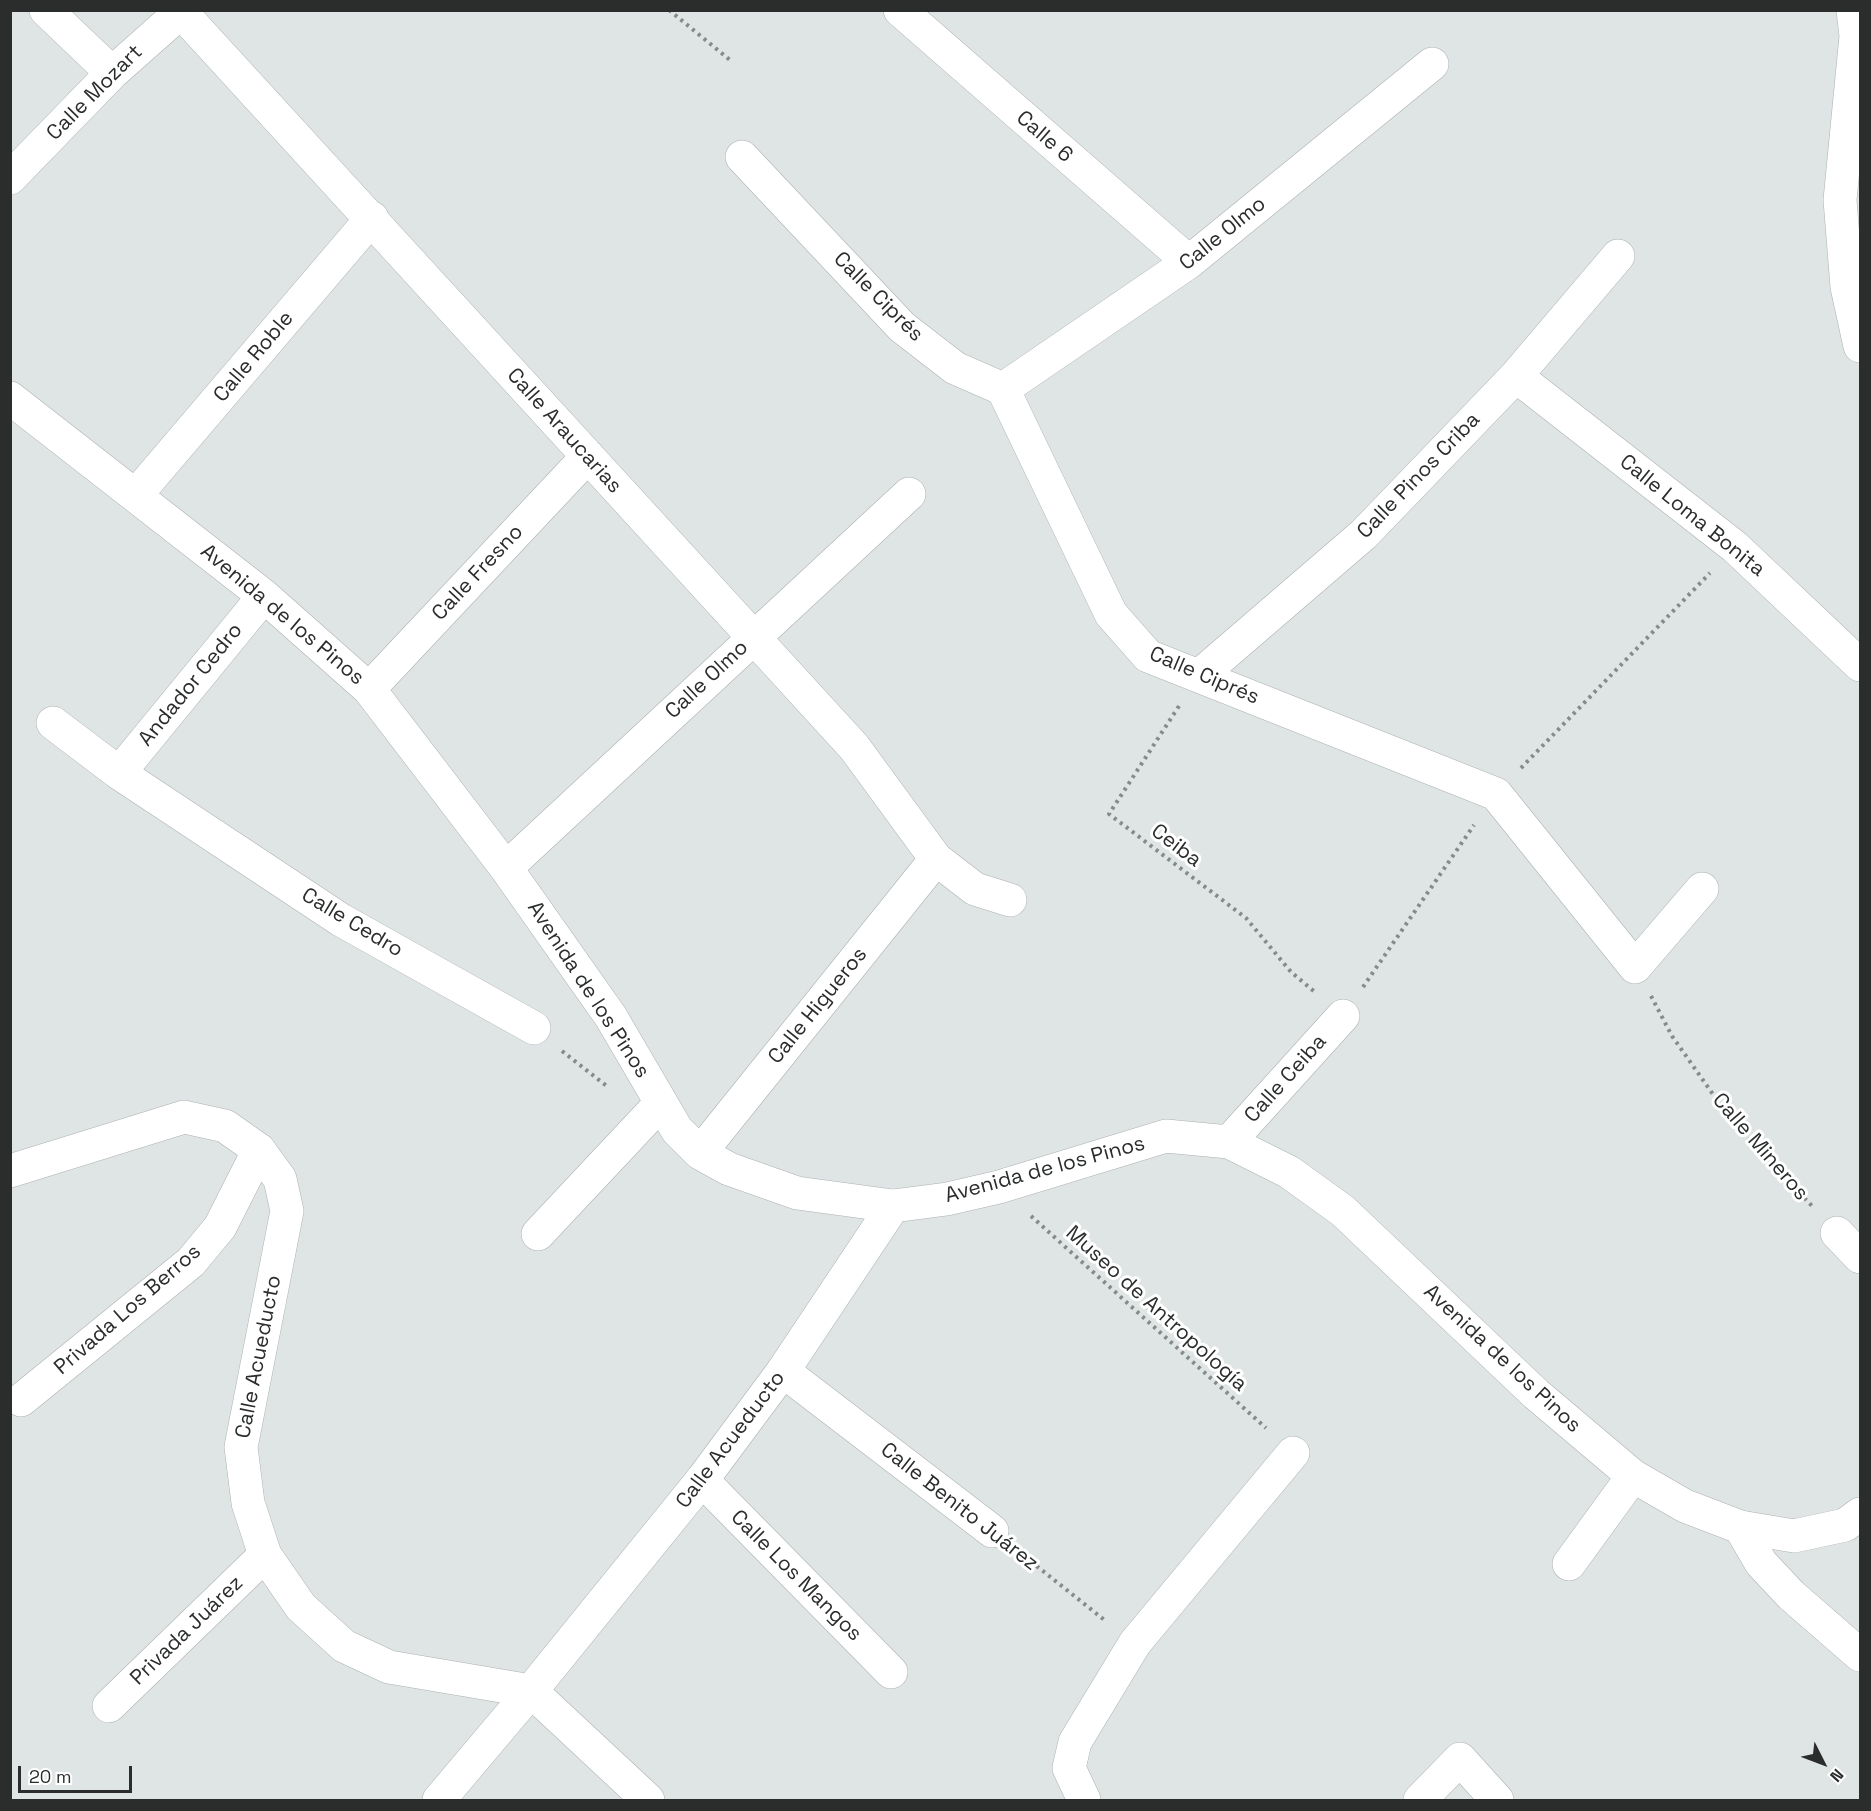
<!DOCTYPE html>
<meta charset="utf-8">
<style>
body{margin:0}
#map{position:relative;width:1871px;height:1811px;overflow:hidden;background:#dfe5e4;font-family:"Space Grotesk",sans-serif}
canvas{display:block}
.frame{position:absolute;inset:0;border:12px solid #2a2d2c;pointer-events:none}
.north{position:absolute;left:1793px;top:1733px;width:60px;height:60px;-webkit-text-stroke:4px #fff;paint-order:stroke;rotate:132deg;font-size:16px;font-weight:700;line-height:24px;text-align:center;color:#2a2d2c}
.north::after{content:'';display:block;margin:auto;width:21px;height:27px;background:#2a2d2c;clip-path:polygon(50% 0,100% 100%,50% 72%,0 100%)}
.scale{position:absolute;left:18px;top:1766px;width:114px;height:27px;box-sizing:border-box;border:3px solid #2a2d2c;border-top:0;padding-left:8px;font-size:18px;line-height:21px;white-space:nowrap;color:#2a2d2c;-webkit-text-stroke:4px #fff;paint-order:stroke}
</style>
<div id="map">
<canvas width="1871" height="1811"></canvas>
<div class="frame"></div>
<div class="north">N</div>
<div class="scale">20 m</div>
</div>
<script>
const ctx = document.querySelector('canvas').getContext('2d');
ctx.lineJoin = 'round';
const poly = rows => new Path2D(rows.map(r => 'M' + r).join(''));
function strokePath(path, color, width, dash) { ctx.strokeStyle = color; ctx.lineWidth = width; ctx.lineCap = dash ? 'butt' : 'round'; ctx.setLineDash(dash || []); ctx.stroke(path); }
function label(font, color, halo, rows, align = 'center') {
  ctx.font = font + ' "Space Grotesk",sans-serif'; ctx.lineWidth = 6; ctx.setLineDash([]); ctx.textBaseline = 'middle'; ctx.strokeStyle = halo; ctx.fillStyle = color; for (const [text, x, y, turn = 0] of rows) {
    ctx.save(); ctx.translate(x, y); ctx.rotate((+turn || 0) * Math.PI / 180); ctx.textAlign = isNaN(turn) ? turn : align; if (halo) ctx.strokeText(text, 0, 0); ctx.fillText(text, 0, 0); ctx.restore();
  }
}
const street = poly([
 [46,10,112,73],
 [900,10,1189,262],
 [1853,10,1856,36,1840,200,1847,287,1860,346],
 [181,12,854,747,936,859,975,889,1010,900],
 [742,157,902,327,955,368,1003,389,1111,614,1148,656,1496,794,1635,967,1702,889],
 [10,178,112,73,183,10],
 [1516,376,1735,547,1860,665],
 [1003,389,1189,262,1432,64],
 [10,398,264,596,369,689,506,868,611,1017,677,1130,700,1153,729,1169,797,1193,893,1206],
 [136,495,372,218],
 [1199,676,1364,534,1516,376,1618,256],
 [369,689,588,456],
 [53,723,119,773,341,920,534,1028],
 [119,773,264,596],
 [506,868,909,494],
 [1229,1142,1343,1016],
 [700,1153,936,859],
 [1837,1233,1860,1257],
 [538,1234,661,1103],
 [783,1371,992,1531],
 [21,1400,191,1262,220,1227,259,1150],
 [702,1480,891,1672],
 [1740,1527,1761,1563,1791,1595,1860,1655],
 [1569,1564,1633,1476],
 [109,1706,265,1555],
 [439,1800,531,1691,648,1800],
 [1084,1800,1069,1768,1075,1742,1135,1643,1293,1453],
 [1420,1800,1460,1759,1497,1800]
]);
const secondary = poly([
 [10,1171,184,1117,225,1126,259,1150,280,1179,287,1211,241,1447,248,1503,265,1555,301,1607,344,1646,389,1667,531,1691,702,1480,783,1371,893,1206,947,1199,999,1187,1166,1136,1229,1142,1289,1172,1343,1211,1536,1394,1633,1476,1685,1506,1740,1527,1794,1536,1845,1525,1860,1514]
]);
strokePath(street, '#acb1b0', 34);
strokePath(secondary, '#acb1b0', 34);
strokePath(poly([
 [669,10,730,60],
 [1179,706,1109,814,1246,918,1291,972,1316,993],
 [1521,768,1710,573],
 [1363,987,1474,825],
 [1651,996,1672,1036,1736,1127,1814,1208],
 [562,1051,608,1087],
 [1031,1216,1266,1428],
 [1019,1552,1107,1622]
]), '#868a89', 4, [3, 4.5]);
strokePath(street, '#fff', 33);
strokePath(secondary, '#fff', 33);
label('21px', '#2a2d2c', '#fff', [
 ["Calle Mozart",95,93,-45],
 ["Calle 6",1044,137,41],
 ["Calle Olmo",1223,234,-39],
 ["Calle Ciprés",878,297,45],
 ["Calle Roble",254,357,-50],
 ["Calle Araucarias",564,431,48],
 ["Calle Pinos Criba",1419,476,-46],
 ["Calle Loma Bonita",1692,516,39],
 ["Calle Fresno",478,573,-47],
 ["Avenida de los Pinos",282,615,40],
 ["Calle Ciprés",1204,676,23],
 ["Calle Olmo",707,680,-43],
 ["Andador Cedro",191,685,-51],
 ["Ceiba",1176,846,37],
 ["Calle Cedro",352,923,31],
 ["Avenida de los Pinos",588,990,57],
 ["Calle Higueros",818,1006,-51],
 ["Calle Ceiba",1286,1079,-48],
 ["Calle Mineros",1760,1147,49],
 ["Avenida de los Pinos",1045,1170,-15],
 ["Museo de Antropología",1156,1309,42],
 ["Privada Los Berros",128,1310,-41],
 ["Calle Acueducto",259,1357,-79],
 ["Avenida de los Pinos",1502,1359,43],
 ["Calle Acueducto",731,1440,-53],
 ["Calle Benito Juárez",959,1507,38],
 ["Calle Los Mangos",796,1576,45],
 ["Privada Juárez",187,1631,-44]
]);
</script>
